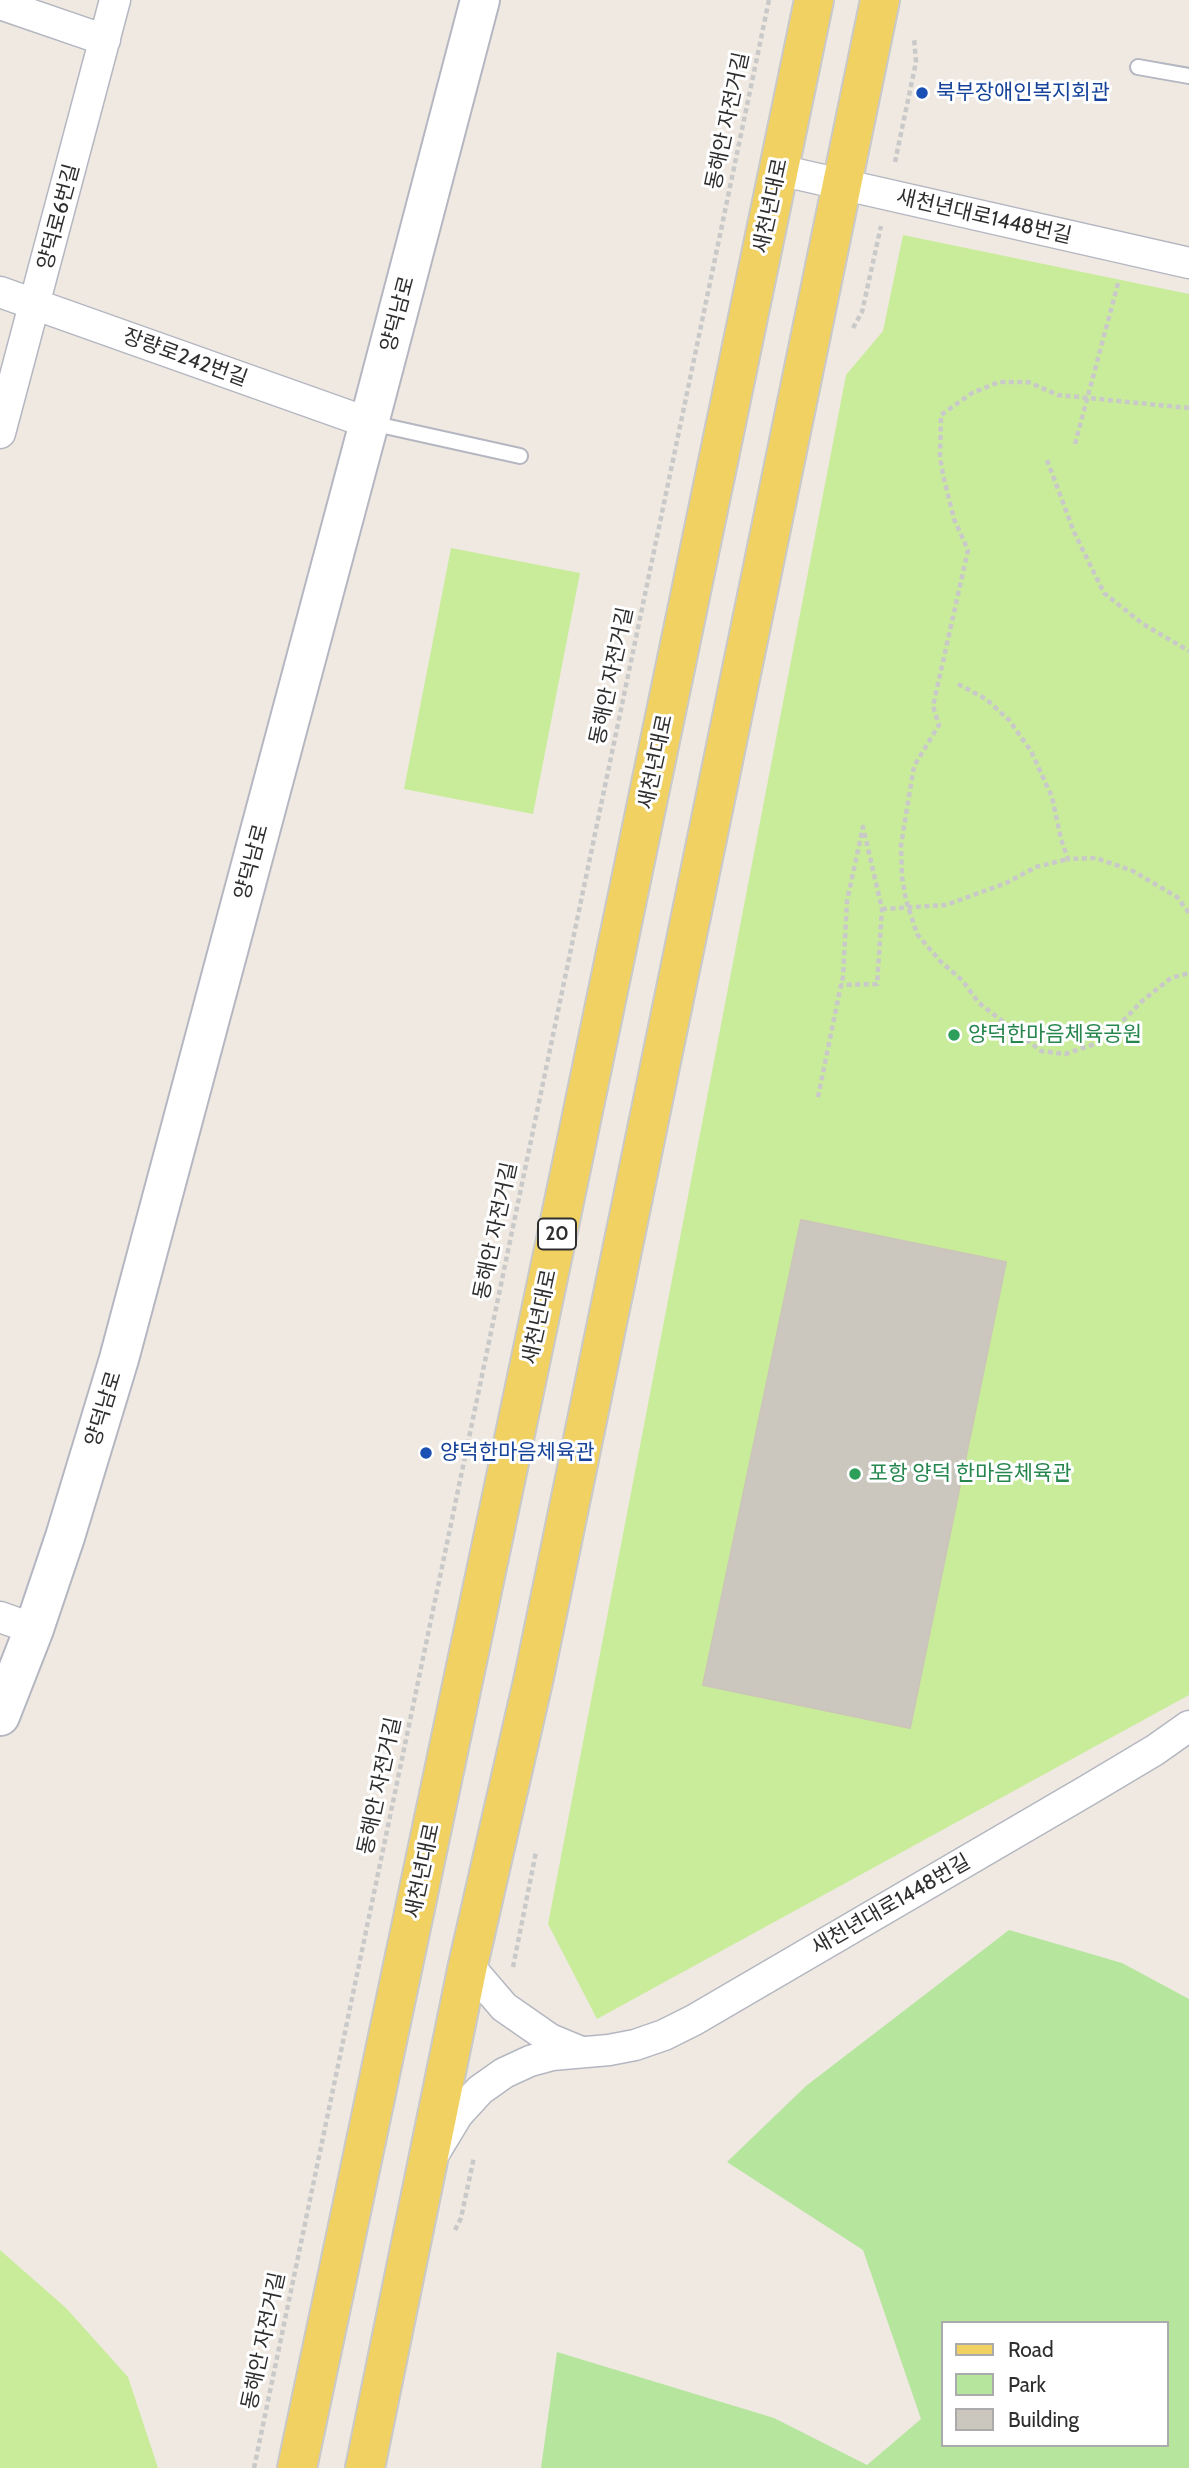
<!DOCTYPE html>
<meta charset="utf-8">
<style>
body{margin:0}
#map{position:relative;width:1189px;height:2468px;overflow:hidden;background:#efe9e1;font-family:Cabin,sans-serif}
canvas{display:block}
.legend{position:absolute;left:941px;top:2321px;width:228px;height:126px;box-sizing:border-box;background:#fff;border:2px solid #ababab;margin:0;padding:9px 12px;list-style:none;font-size:21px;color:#2e2e2e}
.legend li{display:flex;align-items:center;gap:14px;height:35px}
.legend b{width:35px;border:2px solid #ababab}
</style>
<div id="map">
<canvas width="1189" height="2468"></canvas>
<ul class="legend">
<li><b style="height:9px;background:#f2d163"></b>Road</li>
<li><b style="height:19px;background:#b6e59e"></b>Park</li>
<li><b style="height:19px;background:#cbc7bf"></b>Building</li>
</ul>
</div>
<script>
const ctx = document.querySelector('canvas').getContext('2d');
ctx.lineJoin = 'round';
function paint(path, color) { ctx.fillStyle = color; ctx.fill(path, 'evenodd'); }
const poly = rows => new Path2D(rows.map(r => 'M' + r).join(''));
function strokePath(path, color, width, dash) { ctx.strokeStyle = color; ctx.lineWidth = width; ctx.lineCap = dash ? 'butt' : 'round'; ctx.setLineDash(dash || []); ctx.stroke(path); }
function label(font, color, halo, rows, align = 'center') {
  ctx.font = font + ' Cabin,"Noto Sans KR",sans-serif'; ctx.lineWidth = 6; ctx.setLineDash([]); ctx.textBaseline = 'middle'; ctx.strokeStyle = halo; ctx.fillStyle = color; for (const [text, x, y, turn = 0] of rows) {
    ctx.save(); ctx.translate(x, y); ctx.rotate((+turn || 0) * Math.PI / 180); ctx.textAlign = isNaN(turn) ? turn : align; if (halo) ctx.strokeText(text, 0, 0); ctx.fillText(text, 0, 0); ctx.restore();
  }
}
paint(poly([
 [1009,1930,1122,1963,1189,1999,1189,2468,541,2468,557,2352,774,2418,867,2465,921,2419,863,2250,727,2162,806,2086],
 [942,2323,1166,2323,1166,2445,942,2445]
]), '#b6e59e');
paint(poly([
 [903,235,1189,294,1189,1695,597,2019,548,1924,846,375,883,331],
 [451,548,580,573,533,814,404,789],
 [0,2250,66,2308,128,2377,158,2468,0,2468]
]), '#c9ec9a');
const building = poly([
 [801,1220,1006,1262,910,1728,703,1685,801,1220]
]);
paint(building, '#cbc7bf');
strokePath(building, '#cbc5ba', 2);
const lane = poly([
 [1138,67,1189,76],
 [371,423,520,456]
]);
const street = poly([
 [0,4,105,40],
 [779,170,1189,263],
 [0,292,369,423],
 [0,433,115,0],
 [0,1617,34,1629],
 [468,1965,504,2007,550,2039,579,2051],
 [435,2152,458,2114,480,2090,504,2073,530,2061,552,2055,609,2050,635,2045,664,2035,694,2020,1088,1790,1155,1750,1189,1726]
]);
const secondary = poly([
 [0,1716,34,1629,65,1537,119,1359,369,423,480,0]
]);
const primary = poly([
 [297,2468,573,1159,814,0],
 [365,2468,468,1965,534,1677,880,0]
]);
strokePath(lane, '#b4b7c1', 18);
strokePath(street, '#b4b7c1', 33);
strokePath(secondary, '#b4b7c1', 42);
strokePath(primary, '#c9c9c9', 42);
strokePath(poly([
 [895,162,916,62,914,37],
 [853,328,862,312,881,226],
 [1189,408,1058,395,1028,382,999,382,972,393,941,415,940,457,943,475,954,519,968,550,933,706,939,725,914,766,901,845,902,877,906,900,917,934,940,961,962,980,979,1003,1041,1051,1065,1054,1092,1045,1117,1027,1142,1001,1171,978,1189,973],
 [1075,444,1119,280],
 [1047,460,1074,532,1104,593,1143,624,1189,651],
 [958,684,986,699,1009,720,1031,751,1052,797,1061,839,1068,859,1096,858,1133,871,1177,897,1189,913],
 [882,909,946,905,1006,883,1036,867,1068,859],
 [818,1097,841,985,843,977,847,901,863,827,882,909,877,984,841,985],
 [513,1967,536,1852],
 [455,2230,461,2218,474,2157],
 [254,2468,769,0]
]), '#c9c9c9', 4.5, [5, 3.5]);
strokePath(lane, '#fff', 14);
strokePath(street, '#fff', 30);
strokePath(secondary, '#fff', 38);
strokePath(primary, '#f2d163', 38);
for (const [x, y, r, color] of [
 [922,93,7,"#1a4fb4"],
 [954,1035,7,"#2e9e5b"],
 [426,1453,7,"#1a4fb4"],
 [855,1474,7,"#2e9e5b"]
]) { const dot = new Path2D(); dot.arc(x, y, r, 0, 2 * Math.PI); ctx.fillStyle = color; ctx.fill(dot); strokePath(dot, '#fff', 2.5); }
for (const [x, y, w] of [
 [557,1234,38]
]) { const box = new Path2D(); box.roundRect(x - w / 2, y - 15.5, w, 31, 5); ctx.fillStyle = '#fff'; ctx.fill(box); strokePath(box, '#2e2e2e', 2); }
label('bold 19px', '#2e2e2e', null, [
 ["20",557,1234]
]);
label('21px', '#164399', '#fff', [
 ["북부장애인복지회관",936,93],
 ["양덕한마음체육관",440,1453]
], 'left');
label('21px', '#2e2e2e', '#fff', [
 ["동해안 자전거길",728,121,-78],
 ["새천년대로",771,206,-78],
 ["양덕로6번길",59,217,-75],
 ["새천년대로1448번길",984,217,13],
 ["양덕남로",398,314,-75],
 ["장량로242번길",185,358,20],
 ["동해안 자전거길",612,676,-78],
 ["새천년대로",656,762,-78],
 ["양덕남로",252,862,-75],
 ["동해안 자전거길",496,1231,-78],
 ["새천년대로",540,1317,-78],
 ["양덕남로",104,1409,-73],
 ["동해안 자전거길",380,1786,-78],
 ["새천년대로",423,1871,-78],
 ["새천년대로1448번길",891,1905,-30],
 ["동해안 자전거길",264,2341,-78]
]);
label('21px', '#27864d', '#fff', [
 ["양덕한마음체육공원",968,1035],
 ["포항 양덕 한마음체육관",869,1474]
], 'left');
</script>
